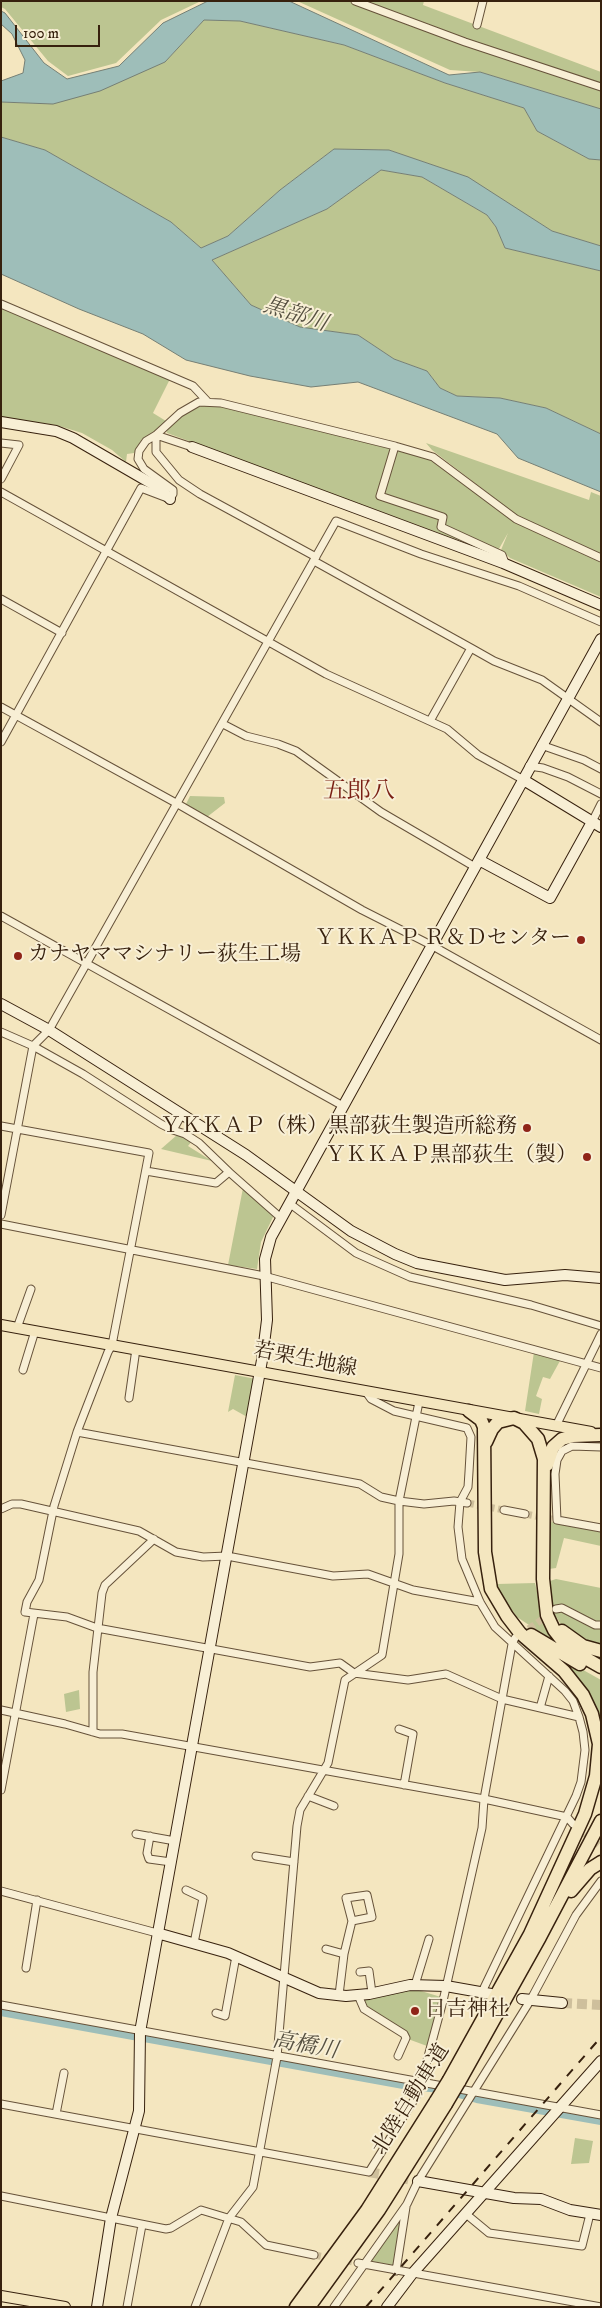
<!DOCTYPE html>
<meta charset="utf-8">
<style>
body{margin:0}
#map{position:relative;width:602px;height:2308px;overflow:hidden;background:#f4e6bf;font-family:"IM FELL DW Pica",serif}
canvas{display:block}
.frame{position:absolute;inset:0;border:2px solid #37210e;pointer-events:none}
.scale{position:absolute;left:15px;top:25px;width:85px;height:22px;box-sizing:border-box;border:2px solid #37210e;border-top:0;padding-left:6px;font-size:15px;line-height:18px;white-space:nowrap;color:#37210e;-webkit-text-stroke:4px #f8efd5;paint-order:stroke}
</style>
<div id="map">
<canvas width="602" height="2308"></canvas>
<div class="frame"></div>
<div class="scale">100 m</div>
</div>
<script>
const ctx = document.querySelector('canvas').getContext('2d');
ctx.lineJoin = 'round';
function paint(path, color) { ctx.fillStyle = color; ctx.fill(path, 'evenodd'); }
const poly = rows => new Path2D(rows.map(r => 'M' + r).join(''));
function strokePath(path, color, width, dash) { ctx.strokeStyle = color; ctx.lineWidth = width; ctx.lineCap = dash ? 'butt' : 'round'; ctx.setLineDash(dash || []); ctx.stroke(path); }
function label(font, color, halo, rows, align = 'center') {
  ctx.font = font + ' "IM FELL DW Pica","Noto Serif JP",serif'; ctx.lineWidth = 4; ctx.setLineDash([]); ctx.textBaseline = 'middle'; ctx.strokeStyle = halo; ctx.fillStyle = color; for (const [text, x, y, turn = 0] of rows) {
    ctx.save(); ctx.translate(x, y); ctx.rotate((+turn || 0) * Math.PI / 180); ctx.textAlign = isNaN(turn) ? turn : align; if (halo) ctx.strokeText(text, 0, 0); ctx.fillText(text, 0, 0); ctx.restore();
  }
}
paint(poly([
 [1,1,201,1,161,20,116,63,68,76,48,61,5,9,1,7],
 [297,1,424,1,423,5,601,72,601,109,480,72,450,70],
 [204,20,240,21,344,45,445,83,524,108,537,131,589,159,601,160,601,246,552,231,467,177,389,150,334,149,280,190,228,236,201,248,171,222,45,150,1,137,1,102,53,104,165,62],
 [381,170,422,177,487,215,496,227,505,248,601,271,601,434,546,408,500,398,457,396,440,388,427,371,394,359,358,335,300,327,251,305,212,260,327,209],
 [1,308,170,379,153,413,166,421,154,432,142,439,134,453,127,454,126,462,112,450,82,433,56,425,1,417],
 [208,403,415,452,436,460,513,520,515,514,432,450,426,443,589,500,591,492,601,496,601,597,510,558,501,550,508,533,496,554,167,433,166,430,181,415],
 [190,796,224,797,225,803,207,817,186,804],
 [177,1135,192,1141,188,1146,212,1161,161,1149],
 [243,1188,274,1215,261,1242,257,1269,228,1265],
 [534,1352,561,1359,550,1379,543,1377,536,1396,542,1399,539,1414,525,1411],
 [235,1375,256,1379,249,1418,233,1409,228,1412],
 [549,1521,601,1531,601,1546,564,1538,556,1568,549,1569],
 [556,1579,601,1588,601,1645,580,1637,560,1623,555,1615,547,1586,550,1581],
 [535,1583,541,1609,565,1649,517,1617,503,1598,497,1584],
 [546,1649,601,1680,601,1726],
 [79,1690,80,1709,66,1712,64,1694],
 [411,1988,441,1997,427,2046,408,2039,363,2013,358,2000],
 [575,2138,593,2141,589,2163,571,2164],
 [401,2217,393,2265,371,2261]
]), '#bcc591');
const water = poly([
 [208,1,289,1,449,75,480,72,601,109,601,160,589,159,537,131,524,108,445,83,344,45,240,21,204,20,165,62,100,91,53,104,1,102,1,81,23,73,25,60,12,34,1,24,1,11,5,13,44,63,67,79,119,66,163,23,208,1],
 [1,137,45,150,171,222,201,248,228,236,280,190,334,149,389,150,468,177,552,231,601,246,601,271,505,248,496,227,487,215,422,177,381,170,327,209,212,260,251,305,300,327,358,335,394,359,427,371,440,388,457,396,500,398,546,408,601,434,601,492,518,458,497,434,358,382,311,387,250,376,186,360,143,334,79,309,1,274,1,137]
]);
paint(water, '#9ebeb9');
strokePath(water, '#757f75', 1);
strokePath(poly([
 [1,2011,409,2085,441,2088,477,2098,601,2120]
]), '#9ebeb9', 10);
strokePath(poly([
 [467,1503,504,1510],
 [525,1514,557,1520],
 [520,1635,550,1614],
 [577,1827,601,1847],
 [314,2255,358,2263]
]), '#cebf9c', 7, [7, 3.5]);
strokePath(poly([
 [562,2003,601,2005],
 [369,2172,418,2181]
]), '#cebf9c', 10, [10, 5]);
const street = poly([
 [355,1,465,42,601,87],
 [477,25,483,1],
 [1,304,193,386,207,401],
 [1,443,19,445,1,479],
 [395,446,433,457,516,519,601,558],
 [192,447,156,435,156,452,179,480,200,494,316,557],
 [1,492,326,674,447,729,478,755,522,779],
 [314,561,471,648,430,721],
 [1,599,62,633],
 [471,648,494,661,542,680,601,722],
 [1,707,176,803,362,910,431,945,601,1040],
 [223,724,246,736,278,744,296,751,381,812,475,867],
 [1,742,141,488,170,499,173,494,173,490,144,469,138,459,139,451,146,441,156,435,180,413,199,402,221,403,395,446,380,496,443,517,441,527,502,555,505,563],
 [541,745,584,760,601,769],
 [529,766,543,768,568,777,601,794],
 [592,822,601,804],
 [1,916,343,1106],
 [1,1032,33,1046,83,1074,161,1124,173,1130,182,1114],
 [1,1126,149,1153,112,1345,108,1352,77,1432,54,1506,39,1580,27,1602,25,1612,67,1617,97,1628,310,1667,340,1663,354,1673,408,1680,446,1674,502,1699,579,1717,583,1732,585,1750,581,1782,576,1796,482,1992],
 [146,1171,216,1183,229,1172,199,1143,185,1134,173,1130],
 [229,1172,281,1218],
 [289,1203,356,1253,410,1277,531,1305,601,1326],
 [1,1215,33,1046,49,1030,336,521,421,554,519,586,601,622],
 [1,1224,264,1276,601,1368],
 [17,1328,31,1289],
 [23,1370,35,1331],
 [366,1392,371,1399,394,1411,467,1428,471,1437,469,1472,468,1487,460,1502,458,1527,462,1559,480,1602,495,1627,565,1691,573,1701,579,1717],
 [129,1398,136,1349],
 [556,1426,601,1334],
 [77,1432,360,1484,381,1497,399,1501,424,1504,454,1501,467,1503],
 [601,1447,572,1446,562,1451,557,1460,555,1474,557,1520,601,1528],
 [1,1509,12,1504,21,1504,139,1531,176,1552,203,1557,227,1556,333,1576,368,1574,413,1590,480,1602],
 [504,1510,525,1514],
 [556,1609,562,1608,595,1625,601,1625],
 [540,1708,549,1676],
 [1,1710,65,1724,100,1734,122,1734,484,1799,567,1817,573,1824],
 [399,1729,413,1734,404,1785],
 [93,1732,93,1672,102,1593,105,1585,154,1539],
 [1,1790,34,1614],
 [308,1796,334,1806],
 [136,1834,175,1841],
 [150,1836,147,1853,149,1859,171,1862],
 [256,1856,294,1862],
 [186,1890,203,1898,194,1943],
 [1,1891,157,1933],
 [326,1949,344,1954,339,1995],
 [344,1954,352,1921,346,1898,367,1895,372,1917,352,1921],
 [26,1968,37,1900],
 [360,1972,369,1971,372,1993],
 [415,1985,429,1939],
 [358,1995,364,2009,404,2034,406,2038,398,2056],
 [1,2005,601,2115],
 [216,2013,225,2016,236,1956],
 [1,2104,369,2172,417,2095,422,2079,443,2001,482,1828,484,1799,512,1644,515,1638],
 [56,2114,64,2073],
 [1,2196,166,2229,171,2228,201,2210,241,2222,266,2245,314,2255],
 [466,2214,489,2233,582,2246,590,2214],
 [358,2263,601,2307],
 [396,2271,406,2207],
 [127,2307,142,2225],
 [195,2307,229,2218,253,2187,277,2057,297,1826,300,1810,328,1763,345,1680,382,1655,399,1554,399,1501,419,1402],
 [334,2307,407,2204,418,2181,530,2001,576,1915,601,1881]
]);
const secondary = poly([
 [1,422,56,431,73,438,161,489,170,499],
 [192,447,503,563,601,605],
 [522,779,601,827],
 [479,860,550,898,592,822],
 [1,1004,49,1030,246,1155,351,1231,395,1254,417,1263,505,1280,565,1275,601,1278],
 [157,1933,228,1953,319,1993,346,1996,369,1994,410,1985,446,1986,491,1994],
 [522,1999,562,2003],
 [418,2181,514,2198,541,2199,570,2210,601,2215],
 [97,2307,111,2218,139,2111,140,2032,262,1360,267,1320,265,1259,271,1237,601,639],
 [387,2307,412,2274,601,2061]
]);
const primary = poly([
 [1,1325,591,1432],
 [1,2296,65,2307]
]);
const highway = poly([
 [469,1411,481,1420,484,1427,485,1552,491,1589,507,1616,520,1633,564,1671,583,1695,592,1714,599,1744,596,1776,585,1814,530,1934],
 [486,1442,492,1429,498,1422,514,1418,524,1423,538,1439,544,1459,543,1579,547,1615,554,1630,565,1644,580,1655,601,1667],
 [547,1465,553,1447,562,1439,573,1436,601,1435],
 [562,1631,583,1646,601,1651],
 [531,1635,580,1664],
 [571,1891,590,1869,601,1862],
 [449,2080,534,1927],
 [459,2082,540,1937,601,1821],
 [296,2307,367,2210,436,2101],
 [309,2307,379,2210,446,2104]
]);
strokePath(street, '#66523a', 9);
strokePath(secondary, '#37210e', 12);
strokePath(primary, '#37210e', 12);
strokePath(highway, '#37210e', 15);
strokePath(street, '#f8efd5', 7);
strokePath(secondary, '#f8efd5', 10);
strokePath(primary, '#f4e6bf', 10);
strokePath(highway, '#f4e6bf', 12);
strokePath(poly([
 [366,2307,601,2037]
]), '#37210e', 2, [9, 9]);
const highwayBridge = poly([
 [436,2101,449,2080],
 [446,2104,459,2082]
]);
strokePath(highwayBridge, '#37210e', 15, []);
strokePath(highwayBridge, '#f4e6bf', 12);
for (const [x, y, r, color] of [
 [581,940,5,"#8f2418"],
 [18,956,5,"#8f2418"],
 [527,1128,5,"#8f2418"],
 [587,1157,5,"#8f2418"],
 [415,2011,5,"#8f2418"]
]) { const dot = new Path2D(); dot.arc(x, y, r, 0, 2 * Math.PI); ctx.fillStyle = color; ctx.fill(dot); strokePath(dot, '#f8efd5', 2); }
label('21px', '#37210e', '#f8efd5', [
 ["ＹＫＫＡＰ Ｒ＆Ｄセンター",571,940],
 ["カナヤママシナリー荻生工場",28,956,"left"],
 ["ＹＫＫＡＰ（株）黒部荻生製造所総務",517,1128],
 ["ＹＫＫＡＰ黒部荻生（製）",577,1157],
 ["日吉神社",425,2011,"left"]
], 'right');
label('21px', '#37210e', '#f8efd5', [
 ["若栗生地線",305,1361,11],
 ["北陸自動車道",412,2100,-58]
]);
label('italic 22px', '#565041', '#f8efd5', [
 ["黒部川",295,316,18],
 ["高橋川",305,2047,10]
]);
label('24px', '#7a1f14', '#f8efd5', [
 ["五郎八",359,793]
]);
</script>
